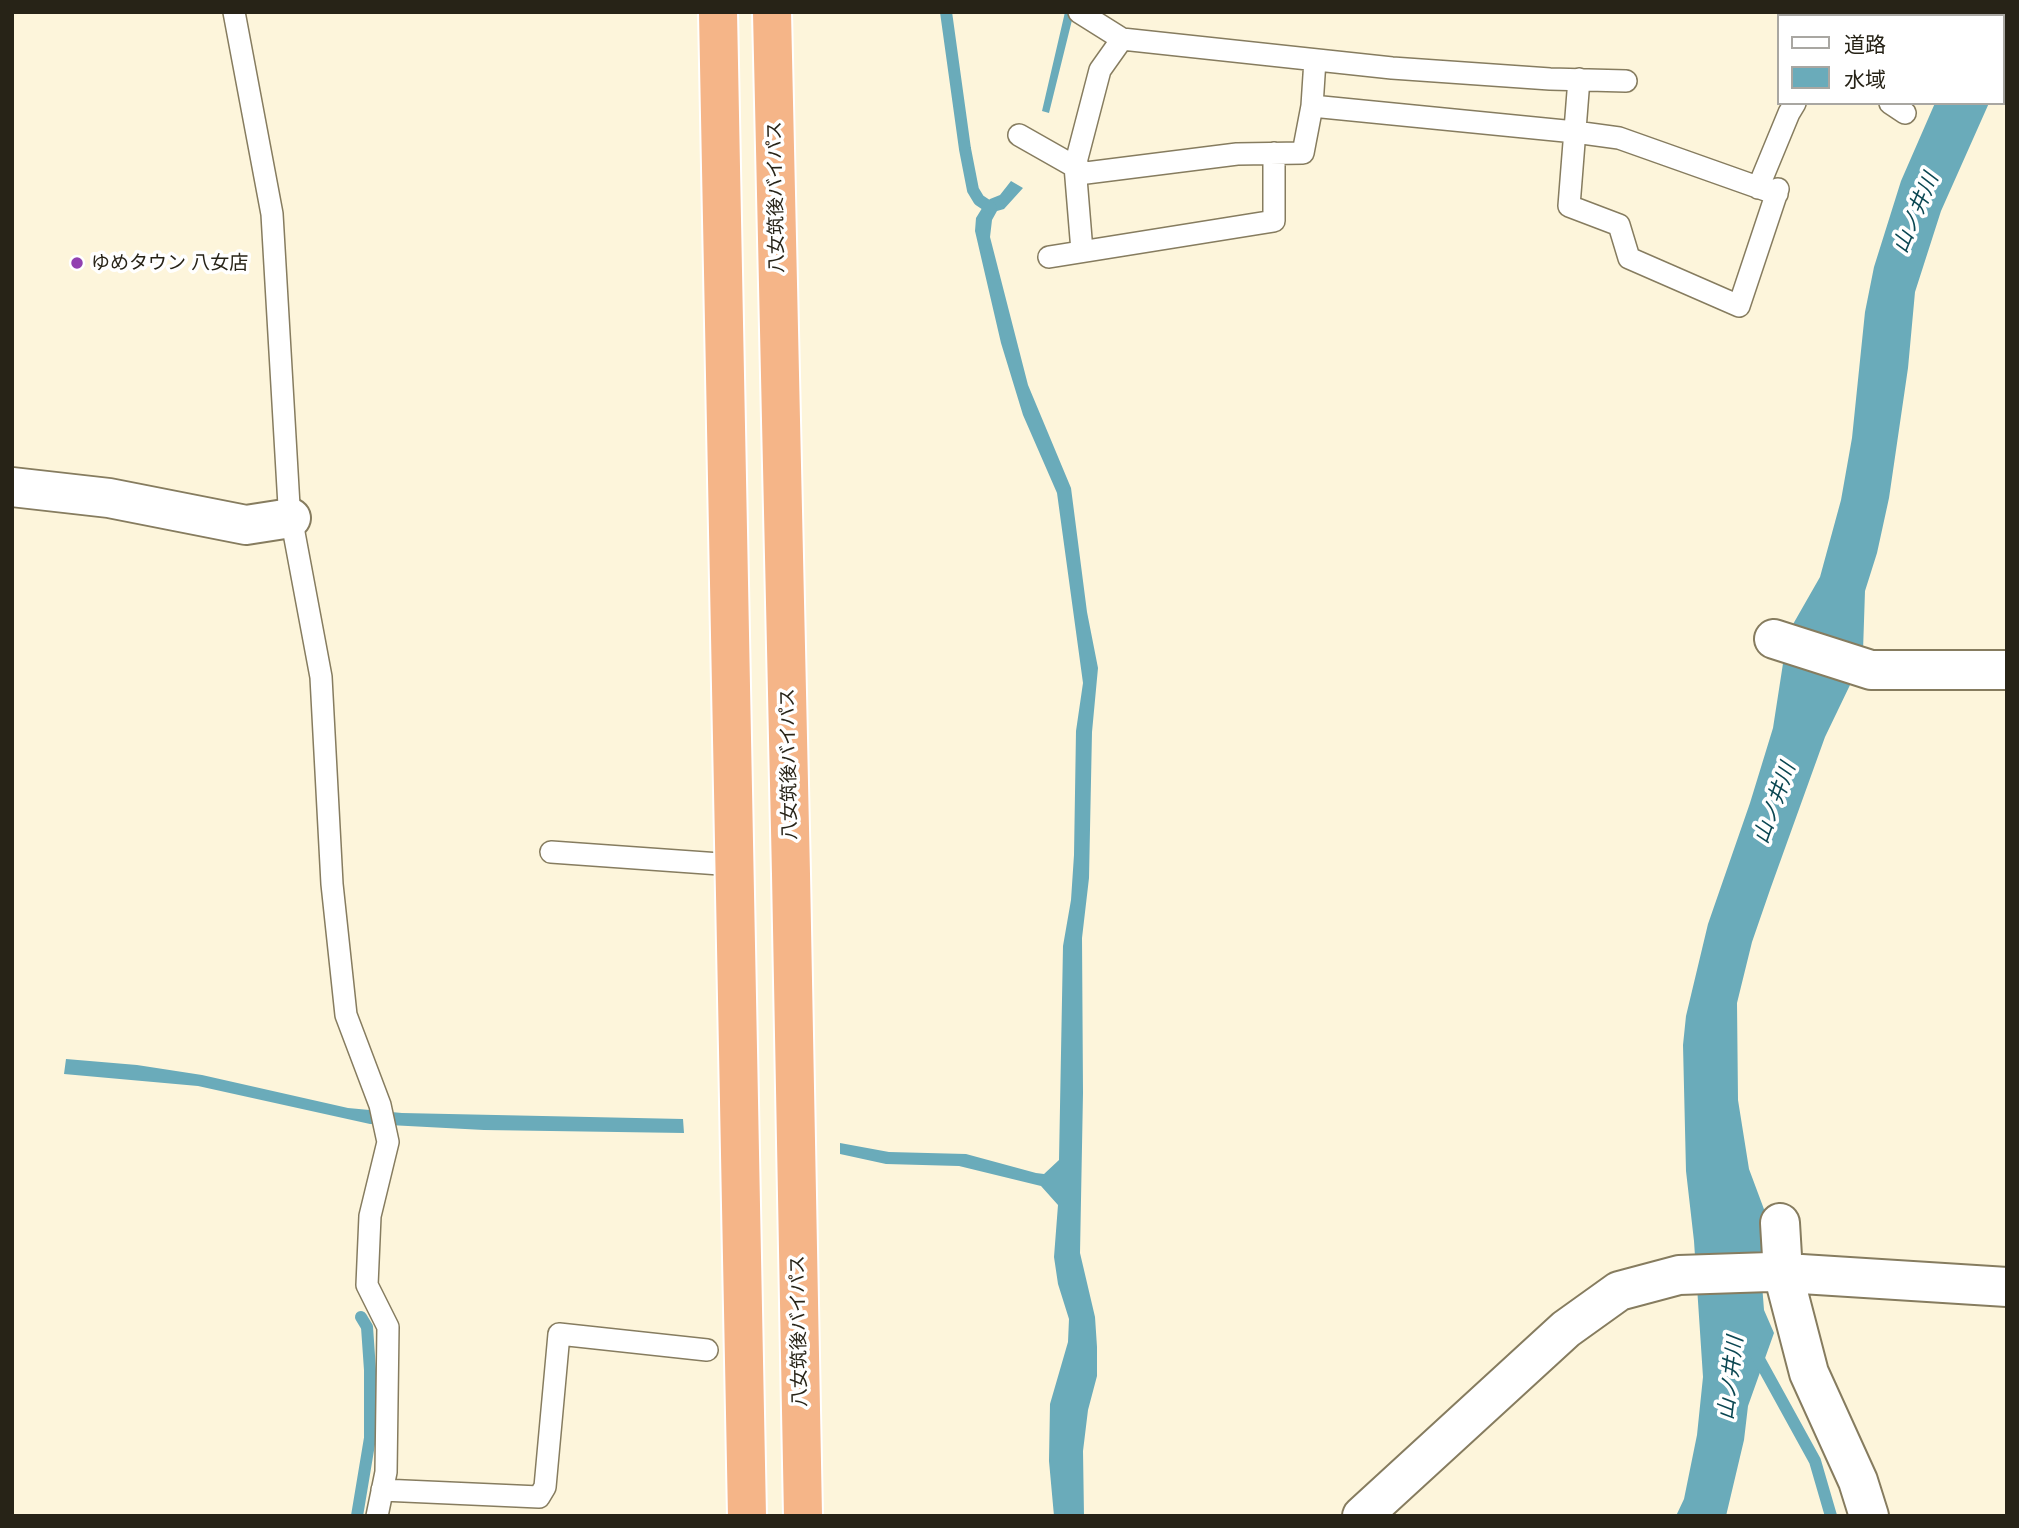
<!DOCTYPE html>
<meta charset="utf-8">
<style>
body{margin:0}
#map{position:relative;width:2019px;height:1528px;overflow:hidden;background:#fdf5db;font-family:Inter,"Noto Sans JP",sans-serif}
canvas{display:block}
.frame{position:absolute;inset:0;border:14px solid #272317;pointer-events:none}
.legend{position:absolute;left:1777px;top:14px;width:228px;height:91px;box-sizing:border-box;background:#fff;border:2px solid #a9a7a2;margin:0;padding:9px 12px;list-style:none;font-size:21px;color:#272317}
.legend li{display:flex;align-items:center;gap:14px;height:35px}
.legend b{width:35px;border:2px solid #a9a7a2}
</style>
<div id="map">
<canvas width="2019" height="1528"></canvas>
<div class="frame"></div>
<ul class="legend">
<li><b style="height:9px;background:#fff"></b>道路</li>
<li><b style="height:19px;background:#6aabba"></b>水域</li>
</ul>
</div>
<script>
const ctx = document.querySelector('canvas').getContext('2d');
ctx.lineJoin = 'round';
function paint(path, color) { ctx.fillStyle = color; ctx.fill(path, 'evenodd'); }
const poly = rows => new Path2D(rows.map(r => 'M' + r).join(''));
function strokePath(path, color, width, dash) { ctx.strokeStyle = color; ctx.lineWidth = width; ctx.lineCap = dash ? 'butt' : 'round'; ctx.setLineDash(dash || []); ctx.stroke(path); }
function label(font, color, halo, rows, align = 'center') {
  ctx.font = font + ' Inter,"Noto Sans JP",sans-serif'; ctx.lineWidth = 7; ctx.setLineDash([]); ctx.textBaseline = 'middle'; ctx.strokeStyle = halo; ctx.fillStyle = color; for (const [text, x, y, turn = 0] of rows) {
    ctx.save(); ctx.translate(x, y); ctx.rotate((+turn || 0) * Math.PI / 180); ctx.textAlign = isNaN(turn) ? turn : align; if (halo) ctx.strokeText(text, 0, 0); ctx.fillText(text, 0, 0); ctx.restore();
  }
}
paint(poly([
 [1065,12,1074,12,1049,113,1042,111],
 [1935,103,1989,103,1941,211,1915,292,1908,368,1889,498,1877,553,1865,591,1863,651,1850,685,1825,737,1771,887,1752,942,1737,1003,1738,1100,1749,1169,1768,1220,1762,1284,1764,1310,1774,1333,1748,1406,1744,1440,1726,1516,1676,1516,1684,1499,1697,1435,1703,1377,1694,1241,1686,1171,1683,1045,1686,1016,1708,924,1750,803,1773,728,1784,657,1792,626,1820,577,1841,500,1852,438,1865,312,1874,267,1901,181],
 [1011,181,1023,188,1004,209,997,211,992,220,990,237,1028,385,1071,488,1087,612,1098,668,1092,732,1089,878,1082,938,1083,1093,1080,1253,1095,1317,1097,1347,1097,1376,1088,1410,1083,1451,1084,1516,1054,1516,1049,1461,1050,1404,1068,1342,1069,1319,1058,1284,1054,1257,1058,1205,1041,1186,959,1166,886,1164,840,1154,840,1143,889,1152,966,1154,1036,1173,1044,1174,1059,1160,1063,946,1071,900,1074,855,1076,731,1083,683,1057,493,1023,415,1001,343,975,231,976,218,984,205,990,199,1000,195],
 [66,1059,137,1065,202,1075,348,1108,402,1113,683,1119,684,1133,484,1130,370,1124,198,1086,64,1074]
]), '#6aabba');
strokePath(poly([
 [946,12,965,149,973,190,979,200,991,208],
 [1871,12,1876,16],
 [1755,1352,1815,1461,1831,1516],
 [357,1516,370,1438,370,1370,367,1327,361,1317]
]), '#6aabba', 12);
const lane = poly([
 [234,12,272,214,289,506,321,677,332,884,346,1015,380,1105,388,1142,370,1216,367,1285,388,1327,386,1472,377,1516],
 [1079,12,1122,39,1392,68,1550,79,1626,81],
 [1579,79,1569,206,1619,225,1629,258,1739,306,1778,189],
 [1890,103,1905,113],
 [1312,106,1575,132,1619,138,1777,194],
 [1019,135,1086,173,1237,154,1303,153,1312,106,1315,60],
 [1758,188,1789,113,1795,103],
 [1082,251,1075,166,1100,70,1122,39],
 [1049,257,1274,221,1274,153],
 [551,852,734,865],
 [382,1490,539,1497,545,1487,559,1334,707,1350]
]);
const street = poly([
 [12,487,109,498,246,525,291,518],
 [1774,639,1871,670,2007,670],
 [1780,1223,1783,1273,1809,1373,1858,1481,1869,1516],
 [1362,1516,1566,1329,1619,1291,1679,1275,1770,1272,2007,1287]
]);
const highway = poly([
 [718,12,747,1516],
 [772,12,791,874,803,1516]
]);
strokePath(lane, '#867c5f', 24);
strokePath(street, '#867c5f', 42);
strokePath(highway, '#fff', 42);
strokePath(lane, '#fff', 21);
strokePath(street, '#fff', 38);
strokePath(highway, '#f5b588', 38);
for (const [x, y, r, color] of [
 [77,263,7,"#9140b0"]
]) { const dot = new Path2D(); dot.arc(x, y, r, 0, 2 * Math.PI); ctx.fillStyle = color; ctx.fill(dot); strokePath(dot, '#fff', 2.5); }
label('19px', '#272317', '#fff', [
 ["八女筑後バイパス",776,197,-91],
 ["八女筑後バイパス",789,764,-91],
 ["八女筑後バイパス",799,1331,-91]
]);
label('19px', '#272317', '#fff', [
 ["ゆめタウン 八女店",91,263]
], 'left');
label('italic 21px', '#0b4752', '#fff', [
 ["山ノ井川",1916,213,-67],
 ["山ノ井川",1775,803,-70],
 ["山ノ井川",1731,1378,-83]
]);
</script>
